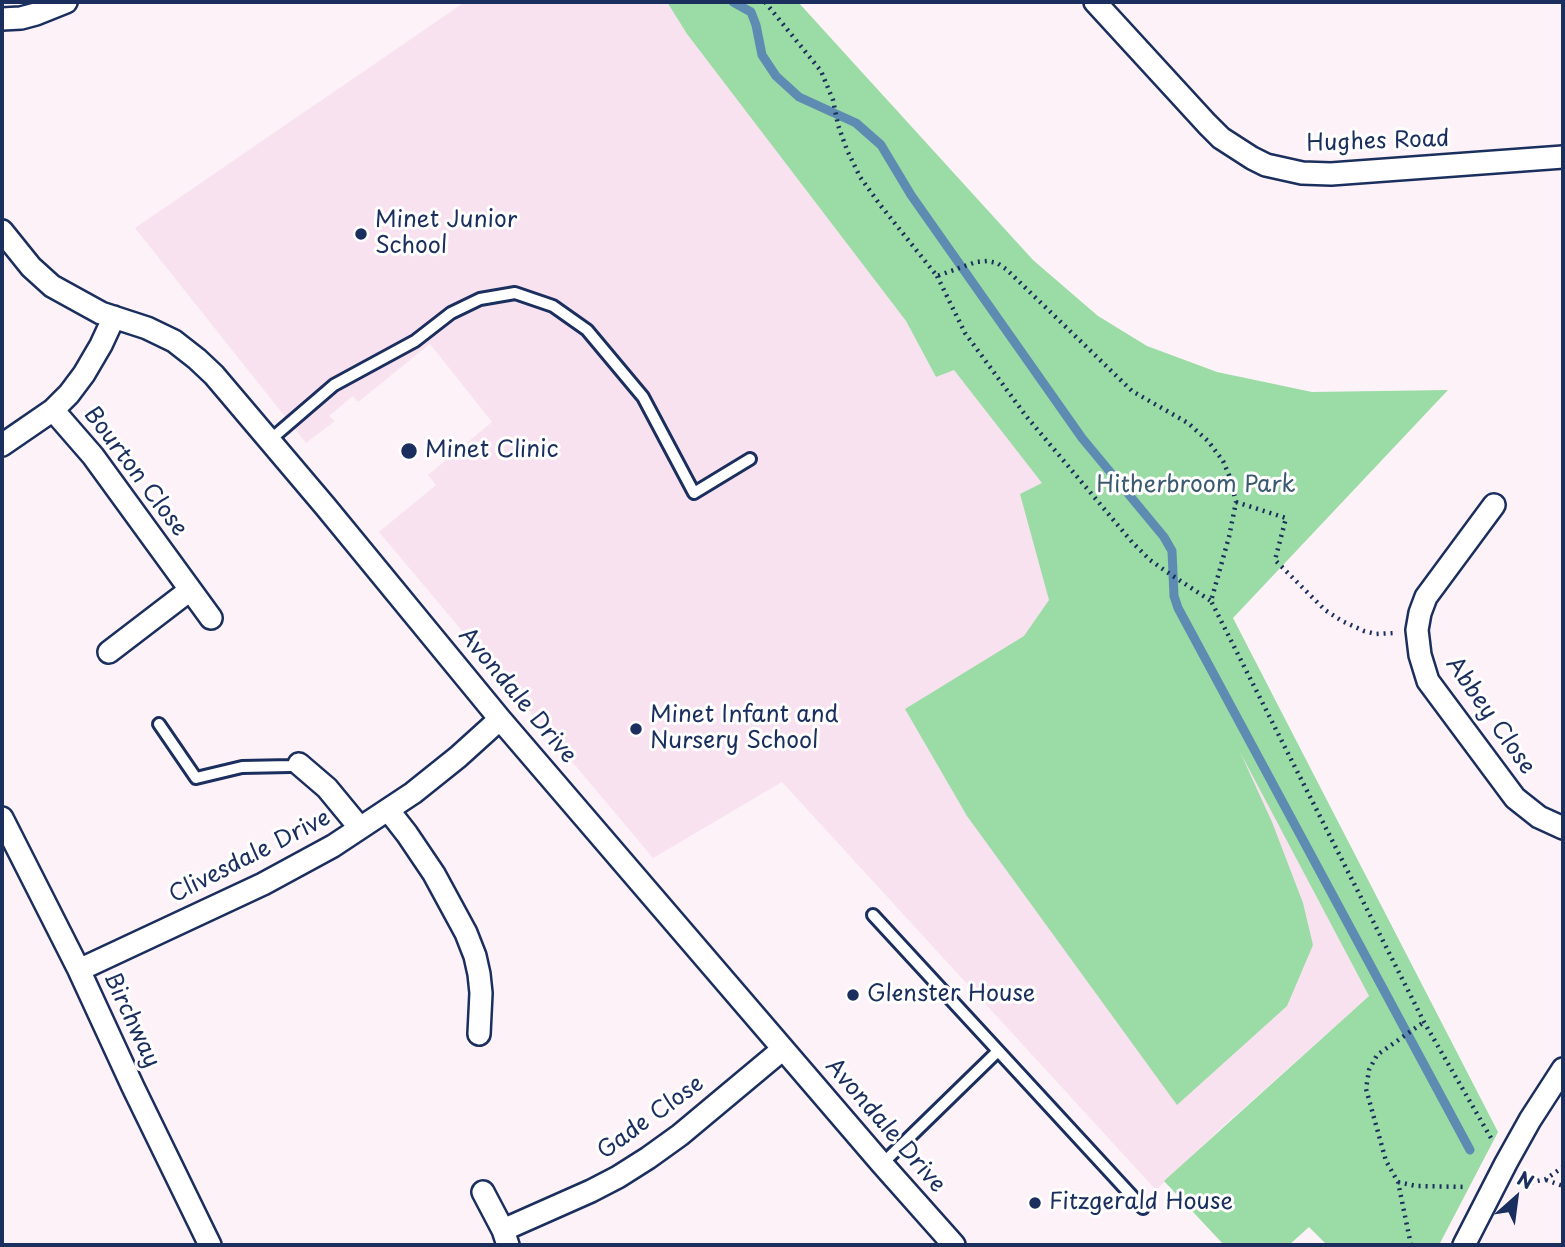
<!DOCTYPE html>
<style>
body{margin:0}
#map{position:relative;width:1565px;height:1247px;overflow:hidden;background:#fcf2f8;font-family:"Playpen Sans",sans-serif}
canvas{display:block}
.frame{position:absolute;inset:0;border:4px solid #1b2f5e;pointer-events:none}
.north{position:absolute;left:1481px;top:1163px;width:70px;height:70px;-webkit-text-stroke:5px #fff;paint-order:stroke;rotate:28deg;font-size:19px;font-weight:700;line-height:28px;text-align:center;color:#1b2f5e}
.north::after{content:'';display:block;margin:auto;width:24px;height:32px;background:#1b2f5e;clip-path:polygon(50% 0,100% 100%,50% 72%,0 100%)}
</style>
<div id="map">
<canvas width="1565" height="1247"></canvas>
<div class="frame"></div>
<div class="north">N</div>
</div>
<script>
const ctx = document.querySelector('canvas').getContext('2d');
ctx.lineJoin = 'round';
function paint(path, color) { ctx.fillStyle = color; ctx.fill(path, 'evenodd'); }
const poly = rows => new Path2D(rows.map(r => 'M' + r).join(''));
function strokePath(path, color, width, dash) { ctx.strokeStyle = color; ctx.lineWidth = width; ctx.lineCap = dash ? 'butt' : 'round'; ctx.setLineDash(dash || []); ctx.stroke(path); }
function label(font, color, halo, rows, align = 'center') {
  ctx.font = font + ' "Playpen Sans",sans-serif'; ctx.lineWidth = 6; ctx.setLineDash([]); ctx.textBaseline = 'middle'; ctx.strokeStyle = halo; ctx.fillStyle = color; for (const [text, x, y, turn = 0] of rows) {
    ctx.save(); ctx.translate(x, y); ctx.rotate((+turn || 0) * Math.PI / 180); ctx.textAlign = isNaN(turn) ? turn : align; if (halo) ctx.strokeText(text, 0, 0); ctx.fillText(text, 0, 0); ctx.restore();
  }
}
paint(poly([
 [465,2,667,2,687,34,906,321,936,377,954,369,1172,648,1231,732,1369,996,1219,1130,1156,1190,782,782,653,858,379,532,436,485,428,475,492,422,430,344,358,402,353,396,329,416,335,421,306,443,135,228]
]), '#f8e2f0');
paint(poly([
 [667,2,798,2,1033,260,1098,316,1147,346,1217,372,1312,392,1448,390,1233,618,1498,1132,1439,1245,1327,1245,1309,1227,1289,1245,1224,1245,1164,1181,1369,996,1240,752,1272,822,1303,903,1313,945,1287,1006,1177,1105,967,816,905,709,1024,636,1049,600,1020,494,1042,483,954,370,936,377,906,321,687,34]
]), '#9bdba5');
strokePath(poly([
 [733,2,751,12,756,25,762,55,776,76,799,97,856,123,881,145,911,195,1082,438,1164,537,1172,551,1174,596,1178,608,1470,1150]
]), '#5d8bb2', 9);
const lane = poly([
 [270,440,334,385,415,341,451,313,480,299,515,293,553,306,587,330,643,397,694,493,750,459],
 [159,724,196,778,242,767,290,766,299,764],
 [873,915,1143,1208],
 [882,1164,998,1051]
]);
const street = poly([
 [1095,2,1207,124,1221,138,1252,158,1266,165,1302,173,1331,174,1563,157],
 [2,19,21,18,36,14,66,2],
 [2,231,31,267,52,286,101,313,147,328,174,341,197,359,214,375,325,506,500,719,882,1164,954,1245],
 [114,317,101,345,84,374,69,394,53,410,93,456,211,618],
 [2,445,53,410],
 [1494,505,1426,597,1420,613,1417,630,1420,655,1428,681,1515,798,1539,817,1563,828],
 [109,652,190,590],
 [299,764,327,788,360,828],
 [389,811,407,834,434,874,466,933,475,956,479,974,481,993,479,1034],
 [2,818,79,970,133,1087,210,1245],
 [79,970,263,884,333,846,413,793,458,757,500,719],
 [483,1192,503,1230,508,1245],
 [503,1230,591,1191,618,1177,648,1158,680,1135,783,1049],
 [1464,1245,1506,1163,1530,1120,1563,1069]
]);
strokePath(lane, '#1b2f5e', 16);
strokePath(street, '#1b2f5e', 26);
strokePath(poly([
 [765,2,821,71,833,100,838,125,847,150,860,177,881,206,937,276,976,262,987,261,997,263,1006,269,1132,391,1188,423,1208,441,1223,461,1229,475,1236,502,1229,537,1211,601,1424,1022,1491,1138],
 [937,276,965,333,1026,416,1132,542,1150,560,1167,572,1211,601],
 [1236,502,1286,518,1275,560,1325,610,1342,621,1364,631,1376,634,1395,633],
 [1546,1180,1563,1186],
 [1398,1182,1416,1186,1467,1187],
 [1524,1184,1546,1179,1563,1167],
 [1411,1245,1398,1182,1386,1161,1366,1089,1369,1070,1377,1055,1424,1022]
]), '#1b2f5e', 4.5, [2, 5]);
strokePath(lane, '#fff', 10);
strokePath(street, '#fff', 21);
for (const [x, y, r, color] of [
 [361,234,7,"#1b2f5e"],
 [409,451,9,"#1b2f5e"],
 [636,729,7,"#1b2f5e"],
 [853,995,7,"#1b2f5e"],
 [1035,1203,7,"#1b2f5e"]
]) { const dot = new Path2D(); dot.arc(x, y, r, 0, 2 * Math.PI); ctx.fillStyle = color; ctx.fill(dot); strokePath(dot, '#fff', 2.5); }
label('23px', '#1b2f5e', '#fff', [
 ["Hughes Road",1378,142,-2],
 ["Bourton Close",135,472,53],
 ["Avondale Drive",517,696,50],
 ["Abbey Close",1490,716,55],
 ["Clivesdale Drive",250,857,-27],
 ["Birchway",131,1020,65],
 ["Gade Close",651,1118,-36],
 ["Avondale Drive",885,1126,49]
]);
label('23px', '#1b2f5e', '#fff', [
 ["Minet Junior",375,221],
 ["School",375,247],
 ["Minet Clinic",425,451],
 ["Minet Infant and",650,716],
 ["Nursery School",650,742],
 ["Glenster House",867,995],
 ["Fitzgerald House",1049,1203]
], 'left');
label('23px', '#3b5a70', '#fff', [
 ["Hitherbroom Park",1196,486]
]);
</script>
